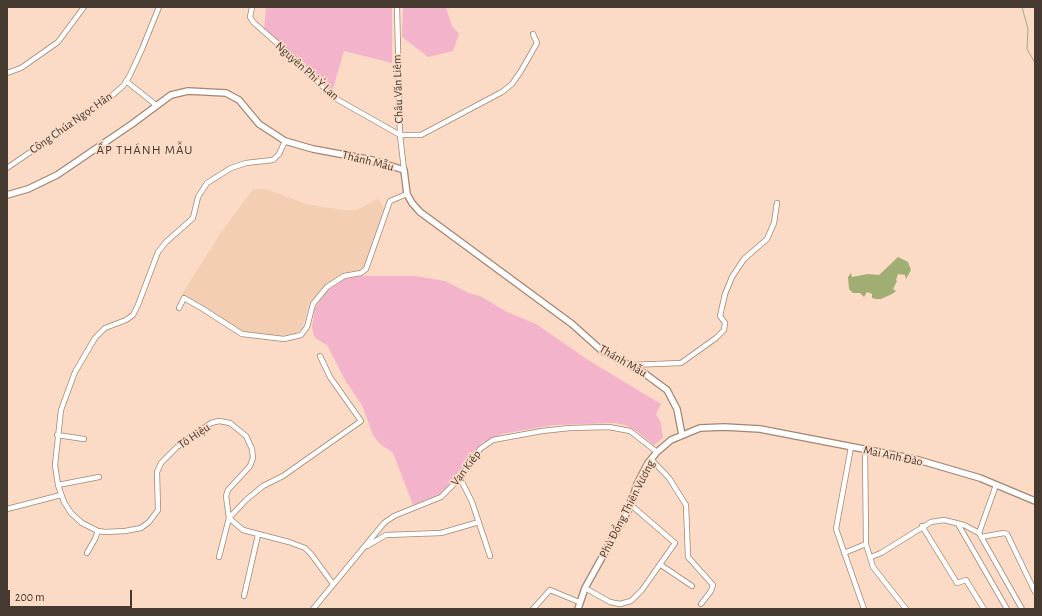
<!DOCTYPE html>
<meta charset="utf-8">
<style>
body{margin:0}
#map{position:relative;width:1042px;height:616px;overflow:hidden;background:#fbdbc5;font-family:"Alegreya Sans",sans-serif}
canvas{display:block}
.frame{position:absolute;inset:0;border:8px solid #453930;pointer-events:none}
.scale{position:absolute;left:8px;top:590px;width:124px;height:18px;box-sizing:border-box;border:2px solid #453930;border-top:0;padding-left:5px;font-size:12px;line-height:14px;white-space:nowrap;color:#453930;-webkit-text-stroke:3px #fbdbc5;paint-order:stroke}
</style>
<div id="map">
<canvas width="1042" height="616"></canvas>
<div class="frame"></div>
<div class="scale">200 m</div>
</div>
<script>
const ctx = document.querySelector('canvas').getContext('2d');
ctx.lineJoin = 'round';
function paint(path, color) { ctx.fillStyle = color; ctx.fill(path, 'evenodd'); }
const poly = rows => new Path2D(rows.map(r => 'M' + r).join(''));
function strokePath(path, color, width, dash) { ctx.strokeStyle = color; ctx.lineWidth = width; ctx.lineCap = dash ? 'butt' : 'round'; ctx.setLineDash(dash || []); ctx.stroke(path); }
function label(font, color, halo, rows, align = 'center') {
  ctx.font = font + ' "Alegreya Sans",sans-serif'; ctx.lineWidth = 3.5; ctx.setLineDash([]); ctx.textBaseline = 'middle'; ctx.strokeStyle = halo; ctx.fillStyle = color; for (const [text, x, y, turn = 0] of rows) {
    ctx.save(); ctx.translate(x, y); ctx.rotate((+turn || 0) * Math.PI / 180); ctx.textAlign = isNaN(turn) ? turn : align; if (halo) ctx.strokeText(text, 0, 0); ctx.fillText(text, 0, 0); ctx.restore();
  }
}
paint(poly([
 [253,189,266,189,306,204,342,210,356,210,378,199,385,210,364,268,360,270,344,273,323,287,309,304,302,329,294,334,277,336,244,332,182,294,222,231]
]), '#f3ceb3');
paint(poly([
 [266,7,392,7,392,63,344,51,332,92,300,58,264,30],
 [403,7,446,7,452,26,459,34,453,51,428,57,402,37],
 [362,276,415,276,445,281,469,293,480,296,507,312,536,324,588,360,661,404,656,414,661,423,663,438,654,445,635,430,625,425,614,423,554,425,502,434,483,442,475,450,454,480,440,494,413,505,393,453,379,443,373,435,362,405,346,382,327,345,317,339,314,336,312,327,315,308,327,291,344,279]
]), '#f2b3cb');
paint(poly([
 [898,257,908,262,911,270,906,279,905,275,898,274,896,280,897,281,893,289,896,291,892,294,881,299,876,299,872,298,872,294,867,292,864,297,860,293,853,293,849,289,848,277,851,273,852,277,868,274,879,275]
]), '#a1ae73');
strokePath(poly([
 [1022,7,1028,29,1027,49,1035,63]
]), '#a1ae73', 1);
const minor = poly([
 [252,7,250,17,253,22,294,58,333,97,400,135,421,135,502,92,512,84,521,71,537,43,533,34],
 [397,7,400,135,404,170],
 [7,73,21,68,58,42,84,7],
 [126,81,156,105],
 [285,141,279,154,273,160,246,163,231,168,207,183,198,197,193,218,166,242,158,252,138,305,133,315,126,320,105,328,95,338,75,372,61,410,55,465,58,485,64,502,71,513,82,523,98,531,105,532,125,531,141,528,149,522,158,510,157,472,161,463,177,447,211,423,219,421,230,423,246,436,252,449,253,458,250,466,228,490,226,496,229,518,243,530,289,542,305,548,311,554,333,584],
 [7,168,108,99,123,86,130,75,142,49,159,7],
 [179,308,184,298,203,309,242,334,284,339,301,335,307,327,313,304,327,287,344,276,361,273,366,269,390,201,407,194],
 [630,365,681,363,716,338,724,330,725,323,720,316,725,294,732,277,744,259,767,239,774,223,777,203],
 [57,435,84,439],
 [851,447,836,529,864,609],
 [865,449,866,544,873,567,906,609],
 [651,459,669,478,686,505,688,557,713,585,711,591,701,604],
 [460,478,472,502,490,556],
 [58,485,99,477],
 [7,509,61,495],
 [958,524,1007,609],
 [922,526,957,583,966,580,984,609],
 [979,533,996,485],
 [981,537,1004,533,1007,534,1035,592],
 [367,546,386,535,441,533,479,522],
 [87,553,95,539,98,531],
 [844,553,866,544],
 [219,557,229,518,246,500,263,486,283,476,361,421,330,377,320,356],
 [871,557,881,553,931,522,944,520,964,525,979,533,1022,609],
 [661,565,692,586],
 [585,588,610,602,620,604,631,601,642,590,675,543,631,505],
 [244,596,258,535],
 [313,609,384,523,394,516,441,497,460,478,480,449,493,440,542,431,570,428,609,427,630,431,657,452],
 [533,609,550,590,579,602]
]);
const major = poly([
 [7,195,28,189,57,175,132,124,171,95,188,91,226,93,239,100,259,124,285,141,313,149,372,160,404,170,407,194,412,203,420,212,572,324,601,350,644,373,667,390,677,409,682,435],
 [578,609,585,588,630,507,637,484,648,463,657,452,671,440,700,428,724,427,760,429,915,459,980,478,1035,501]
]);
strokePath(minor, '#a38672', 6);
strokePath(major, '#a38672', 8);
strokePath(minor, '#fff', 4.5);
strokePath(major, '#fff', 5.5);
label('12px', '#453930', '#fbdbc5', [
 ["Nguyên Phi Ỷ Lan",307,71,42],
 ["Châu Văn Liêm",398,89,-92],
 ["Công Chúa Ngọc Hân",71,123,-35],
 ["Thánh Mẫu",368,161,14],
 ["Thánh Mẫu",623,361,30],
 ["Tô Hiệu",194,436,-34],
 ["Mai Anh Đào",893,456,12],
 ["Vạn Kiếp",466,468,-53],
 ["Phù Đổng Thiên Vương",627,509,-63]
]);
ctx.letterSpacing = '1px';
label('13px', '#453930', '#fbdbc5', [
 ["ẤP THÁNH MẪU",145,150]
]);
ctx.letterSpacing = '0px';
</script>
